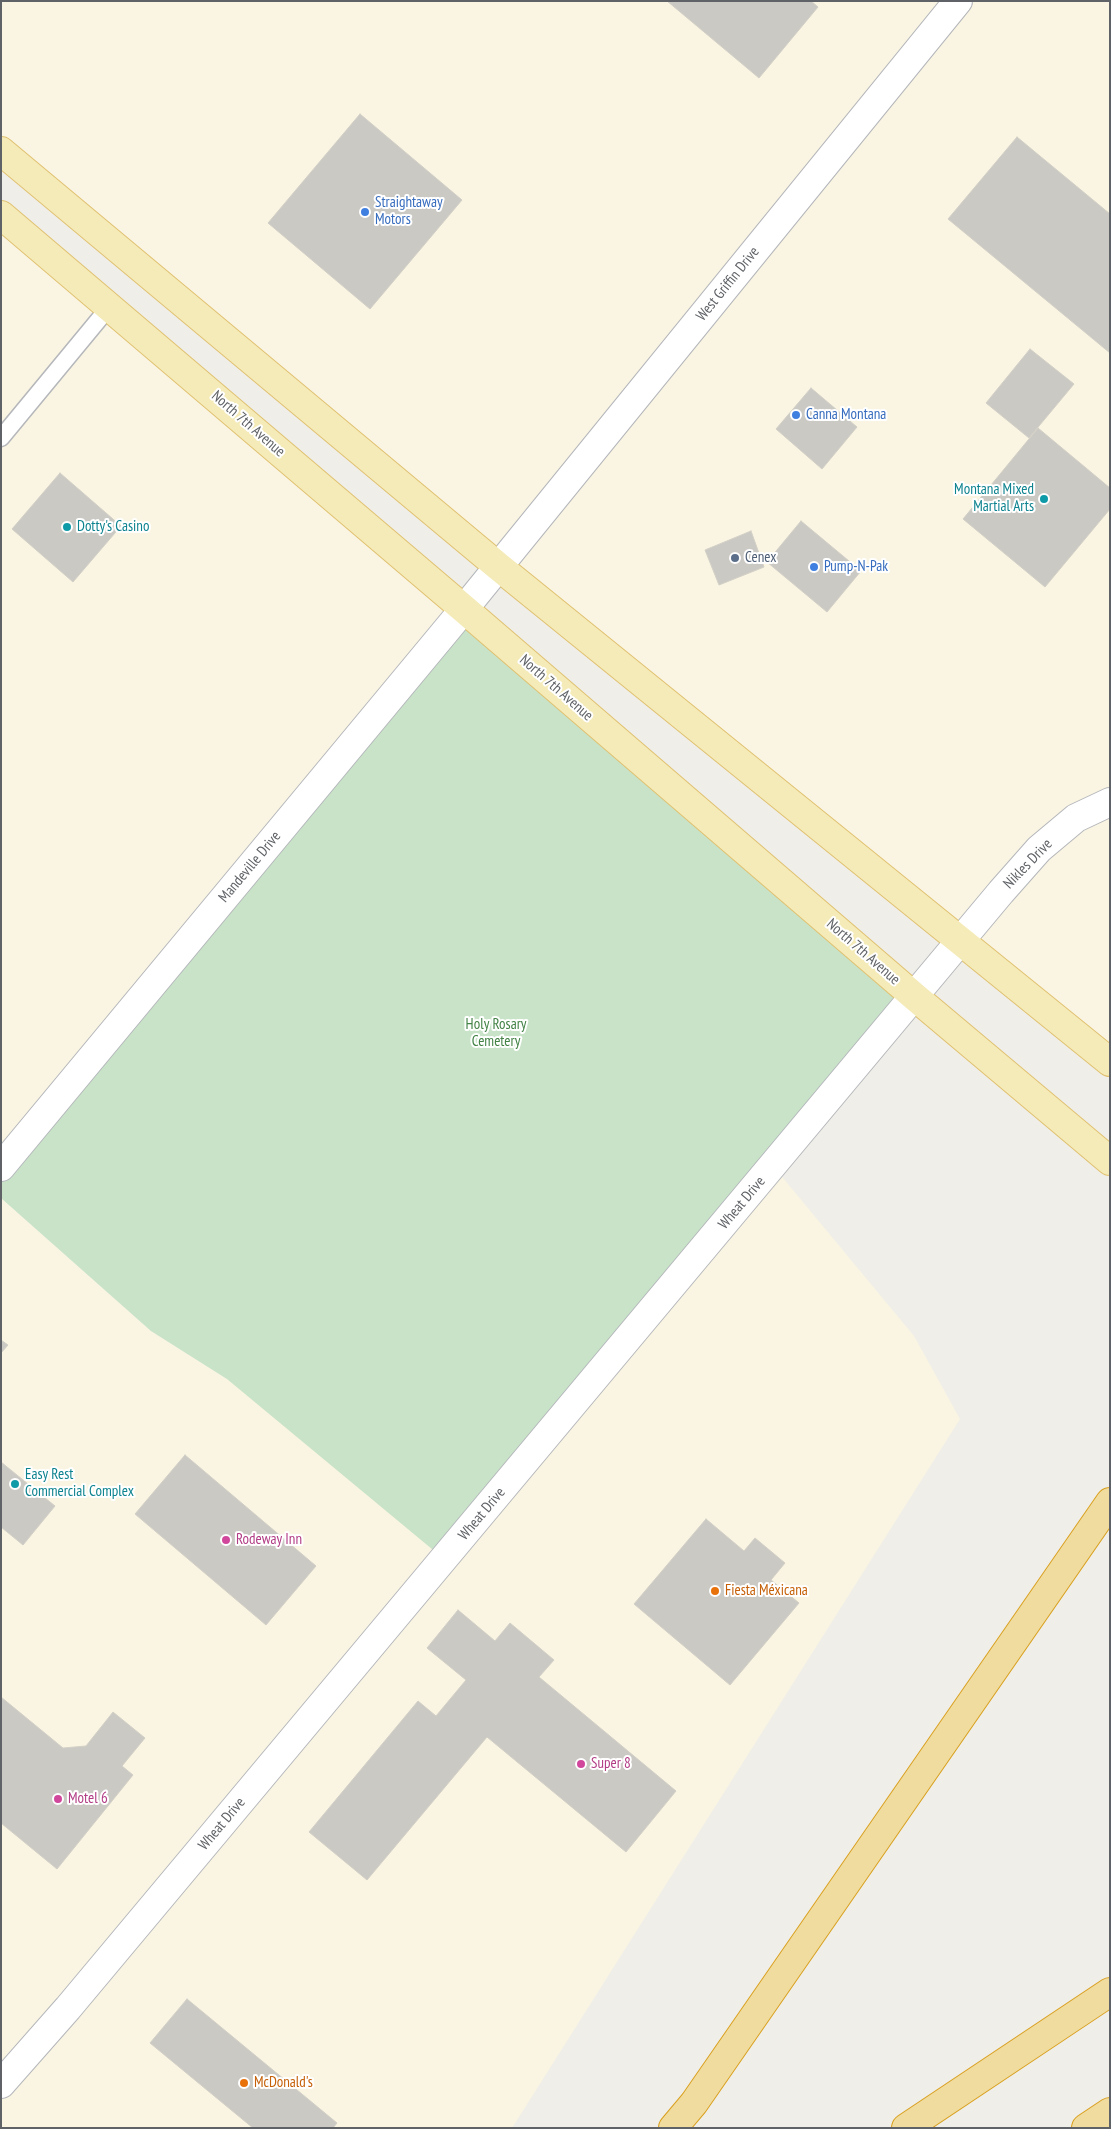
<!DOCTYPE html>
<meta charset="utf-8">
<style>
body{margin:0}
#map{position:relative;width:1111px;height:2129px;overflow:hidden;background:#efeee8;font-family:"PT Sans Narrow",sans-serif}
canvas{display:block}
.frame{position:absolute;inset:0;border:2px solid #5f6266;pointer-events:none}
</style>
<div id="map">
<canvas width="1111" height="2129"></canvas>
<div class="frame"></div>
</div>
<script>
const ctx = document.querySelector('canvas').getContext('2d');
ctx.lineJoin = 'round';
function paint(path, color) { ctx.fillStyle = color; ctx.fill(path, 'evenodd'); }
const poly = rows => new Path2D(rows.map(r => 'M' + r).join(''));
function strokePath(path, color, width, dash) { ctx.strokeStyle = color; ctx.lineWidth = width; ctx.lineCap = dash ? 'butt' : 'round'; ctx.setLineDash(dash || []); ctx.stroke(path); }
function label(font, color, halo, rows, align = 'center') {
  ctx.font = font + ' "PT Sans Narrow",sans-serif'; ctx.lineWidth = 4; ctx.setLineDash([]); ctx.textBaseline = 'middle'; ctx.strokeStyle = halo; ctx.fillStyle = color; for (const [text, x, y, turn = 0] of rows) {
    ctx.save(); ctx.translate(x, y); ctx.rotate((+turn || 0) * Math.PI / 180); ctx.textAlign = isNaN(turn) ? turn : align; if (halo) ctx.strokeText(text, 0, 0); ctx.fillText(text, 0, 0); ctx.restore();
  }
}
paint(poly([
 [1,1,1110,1,1110,1063,1,147],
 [1,219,464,609,1,1167],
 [773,1166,914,1336,960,1419,512,2128,1,2128,1,1198,151,1331,227,1379]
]), '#faf5e2');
paint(poly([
 [464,609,915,997,444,1559,227,1379,151,1331,1,1198,1,1167]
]), '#c8e3c8');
const building = poly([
 [667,1,811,1,818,7,759,78,667,1],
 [360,114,462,200,370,309,268,223,360,114],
 [1017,137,1110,214,1110,353,948,219,1017,137],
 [1030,349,1074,384,1029,438,986,403,1030,349],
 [811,388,857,427,822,469,776,429,811,388],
 [1038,428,1110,488,1110,509,1045,587,963,519,1038,428],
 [60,473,121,526,73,582,12,529,60,473],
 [801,521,861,571,827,612,767,562,801,521],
 [751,531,764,567,719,585,705,550,751,531],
 [1,1340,8,1345,1,1353,1,1340],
 [185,1455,316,1566,266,1625,135,1514,185,1455],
 [1,1462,55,1506,23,1545,1,1527,1,1462],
 [706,1519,744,1551,755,1538,785,1563,771,1580,799,1603,730,1685,634,1604,706,1519],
 [458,1610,495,1641,510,1623,554,1660,539,1677,676,1791,626,1852,487,1737,367,1880,309,1832,418,1701,436,1716,466,1680,427,1648,458,1610],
 [1,1697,63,1748,86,1746,113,1712,145,1738,122,1766,133,1775,57,1869,1,1823,1,1697],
 [187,1999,337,2123,333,2128,253,2128,150,2043,187,1999]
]);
paint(building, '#cbc9c4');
strokePath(building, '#d3d0c7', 1);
const lane = poly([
 [1,438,110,306]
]);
const street = poly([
 [1,1167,464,609],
 [1,2084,68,2008,1001,892,1039,849,1076,818,1110,802]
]);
const secondary = poly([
 [464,609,958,1]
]);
const primary = poly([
 [1,151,499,567,1110,1062],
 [1,215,464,609,915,997,1110,1161]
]);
const highway = poly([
 [673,2128,694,2103,1110,1502],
 [906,2128,1110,1992],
 [1086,2128,1110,2112]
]);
strokePath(lane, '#b5b7bb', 19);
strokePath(street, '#b5b7bb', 30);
strokePath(secondary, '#b4b6ba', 30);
strokePath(primary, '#e0c171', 30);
strokePath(highway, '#d9a01f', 30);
strokePath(lane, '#fff', 16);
strokePath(street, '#fff', 28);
strokePath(secondary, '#fff', 28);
strokePath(primary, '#f5ebb8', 28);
strokePath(highway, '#f0dc9f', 28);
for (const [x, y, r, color] of [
 [365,212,5,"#3f7fe0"],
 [796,415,5,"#3f7fe0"],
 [1044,499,5,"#0f9aa8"],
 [67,527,5,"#0f9aa8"],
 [735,558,5,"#5c6f8a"],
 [814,567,5,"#3f7fe0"],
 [15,1484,5,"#0f9aa8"],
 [226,1540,5,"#d1479c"],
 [715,1591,5,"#e8710a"],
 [581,1764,5,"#d1479c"],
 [58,1799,5,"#d1479c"],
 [244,2083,5,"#e8710a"]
]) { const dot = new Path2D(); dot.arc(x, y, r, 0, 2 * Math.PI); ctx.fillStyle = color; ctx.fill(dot); strokePath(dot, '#fff', 2); }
label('15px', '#366cbe', '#fff', [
 ["Straightaway",375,203],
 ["Motors",375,220],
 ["Canna Montana",806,415],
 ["Pump-N-Pak",824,567]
], 'left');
label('15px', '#5f6266', '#fff', [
 ["West Griffin Drive",728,284,-51],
 ["North 7th Avenue",248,424,41],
 ["North 7th Avenue",556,688,41],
 ["Nikles Drive",1028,864,-46],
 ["Mandeville Drive",250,867,-50],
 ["North 7th Avenue",863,952,41],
 ["Wheat Drive",742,1203,-50],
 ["Wheat Drive",482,1514,-50],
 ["Wheat Drive",222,1824,-50]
]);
label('15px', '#0d838f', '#fff', [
 ["Montana Mixed",1034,490,"right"],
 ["Martial Arts",1034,507,"right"],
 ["Dotty's Casino",77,527],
 ["Easy Rest",25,1475],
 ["Commercial Complex",25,1492]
], 'left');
label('15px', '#4e5e75', '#fff', [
 ["Cenex",745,558]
], 'left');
label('15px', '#428245', '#fff', [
 ["Holy Rosary",496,1025],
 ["Cemetery",496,1042]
]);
label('15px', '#b23c85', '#fff', [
 ["Rodeway Inn",236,1540],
 ["Super 8",591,1764],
 ["Motel 6",68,1799]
], 'left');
label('15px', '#c56008', '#fff', [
 ["Fiesta Méxicana",725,1591],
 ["McDonald's",254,2083]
], 'left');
</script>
